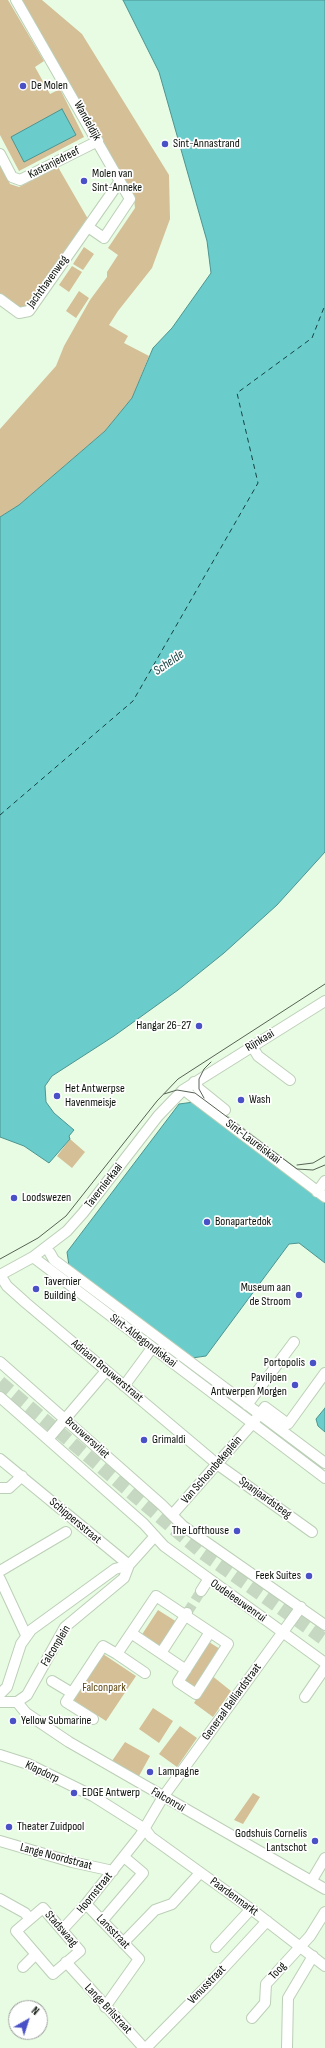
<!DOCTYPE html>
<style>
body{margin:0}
#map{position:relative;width:325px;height:2048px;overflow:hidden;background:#e8fce3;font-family:"Sofia Sans Condensed",sans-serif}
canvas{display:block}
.north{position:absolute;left:8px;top:2000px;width:40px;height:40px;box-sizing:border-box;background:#fff;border:1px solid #9c9f9c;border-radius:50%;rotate:39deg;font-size:11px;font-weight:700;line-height:16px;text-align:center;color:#080f07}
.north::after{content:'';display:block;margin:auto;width:14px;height:18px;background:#4a51c6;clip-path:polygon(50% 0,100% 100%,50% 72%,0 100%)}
</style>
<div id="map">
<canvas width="325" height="2048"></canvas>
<div class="north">N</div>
</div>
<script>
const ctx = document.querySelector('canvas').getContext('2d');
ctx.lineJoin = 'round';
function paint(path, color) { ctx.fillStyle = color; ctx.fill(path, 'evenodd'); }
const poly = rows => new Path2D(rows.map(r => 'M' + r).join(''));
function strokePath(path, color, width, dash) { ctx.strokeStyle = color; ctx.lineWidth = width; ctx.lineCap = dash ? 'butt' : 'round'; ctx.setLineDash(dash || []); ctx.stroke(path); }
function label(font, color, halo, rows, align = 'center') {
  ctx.font = font + ' "Sofia Sans Condensed",sans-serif'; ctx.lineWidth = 3.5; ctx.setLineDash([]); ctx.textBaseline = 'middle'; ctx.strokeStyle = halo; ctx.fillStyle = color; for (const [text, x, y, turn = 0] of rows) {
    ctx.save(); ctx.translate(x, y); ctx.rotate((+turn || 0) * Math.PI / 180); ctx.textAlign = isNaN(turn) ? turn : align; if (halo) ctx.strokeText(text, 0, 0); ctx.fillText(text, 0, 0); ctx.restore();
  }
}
paint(poly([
 [0,0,8,0,44,61,35,67,50,94,60,89,84,137,19,171,0,135],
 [21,0,42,0,82,34,169,175,170,219,152,268,118,311,109,325,128,336,124,343,149,356,132,398,105,431,19,505,0,517,0,429,56,366,64,346,90,300,107,277,107,272,118,255,108,248,135,208,134,199],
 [0,164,10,184,19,187,58,167,88,219,26,307,17,308,0,295],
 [84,247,94,254,83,270,73,264],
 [72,266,82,272,69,292,59,285],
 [79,291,89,298,76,318,66,311],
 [70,1139,85,1152,72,1168,57,1156],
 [158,1610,177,1622,160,1649,141,1636],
 [209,1642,220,1649,196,1687,184,1680],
 [103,1654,136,1676,106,1721,72,1699],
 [211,1675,231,1691,213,1717,194,1703],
 [153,1708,173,1721,159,1743,139,1729],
 [180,1726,197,1738,177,1767,159,1754],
 [125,1742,150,1756,139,1776,112,1761],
 [253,1793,260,1797,243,1824,234,1820]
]), '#d4bf97');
const water = poly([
 [123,0,325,0,325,852,277,905,224,953,178,990,114,1036,52,1076,45,1086,46,1102,54,1113,74,1130,69,1136,70,1139,49,1163,24,1146,0,1137,0,517,19,505,105,431,132,398,153,348,172,328,211,273,207,241,159,72,123,0],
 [62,109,76,135,24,162,11,137,62,109],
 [194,1102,325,1201,325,1263,299,1243,289,1244,206,1356,192,1358,69,1266,67,1252,179,1104,194,1102],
 [325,1408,325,1432,318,1426,316,1419,325,1408]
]);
paint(water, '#6acdcb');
strokePath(water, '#4d9490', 1);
strokePath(poly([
 [0,815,133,701,258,483,237,393,312,338,325,305]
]), '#154342', 1, [5, 4]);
strokePath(poly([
 [187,1613,201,1591]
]), '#c6d8c2', 10, [10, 5]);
strokePath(poly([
 [0,1382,201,1552,325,1640]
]), '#c6d8c2', 13, [13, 6]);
const minor = poly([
 [16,0,130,199,104,238,88,227],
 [0,154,12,177,20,180,98,141],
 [0,299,19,313,29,311,120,181],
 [252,1046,258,1056,290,1080],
 [194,1082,199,1089,225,1110],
 [188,1093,325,1197],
 [317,1192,325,1181],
 [50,1253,54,1260,325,1463],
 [33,1257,325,1478],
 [0,1275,33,1257,67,1231,83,1213,158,1116,183,1090,325,1001],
 [0,1275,7,1286,26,1303,217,1464,312,1532],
 [0,1362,162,1505,183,1526,325,1625],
 [124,1386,152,1348],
 [0,1397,144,1524,164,1546,325,1663],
 [247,1405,294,1342],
 [48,1439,106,1371],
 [0,1459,129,1565],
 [0,1488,9,1488,22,1476],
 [172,1515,252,1424,265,1407,288,1424,325,1373],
 [0,1571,66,1532],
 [0,1579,26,1635],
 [201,1591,208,1580],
 [210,1632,228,1644,196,1694,178,1682,210,1632],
 [131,1633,186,1670],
 [161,1653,187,1613],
 [145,1673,117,1654,156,1596,210,1632],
 [52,1681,72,1693,103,1646,117,1654],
 [72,1693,66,1702,93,1719],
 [0,1694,7,1687,21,1644,31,1630,115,1569,129,1565],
 [305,1697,325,1668],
 [0,1702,17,1702,27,1695,65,1627,124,1578,129,1565,155,1536],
 [17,1702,26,1713,69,1742,325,1889],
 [0,1755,28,1764,93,1796,145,1829,151,1837,251,1909,325,1966],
 [0,1841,72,1862,113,1871],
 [312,1880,325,1858],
 [0,1899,25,1913,30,1919],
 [86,1904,139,1959,105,2007],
 [43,1908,80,1951,53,1974,16,1931,43,1908],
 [102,1921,143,1873,124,1857],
 [62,1930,86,1904,140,1836,163,1797,301,1607],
 [123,1943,155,1910,172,1904,200,1873],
 [216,1947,251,1909],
 [66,1962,144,2048],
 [23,1967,36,1954],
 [252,2018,265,2003,266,1984,310,1936,325,1912],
 [146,2048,207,1986,267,1921],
 [287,2048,288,1998,313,1956]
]);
strokePath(minor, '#bccfb7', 12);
strokePath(minor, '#fff', 10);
strokePath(poly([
 [164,1094,177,1090,195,1093,297,1169,313,1170,325,1165],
 [204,1098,199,1089,199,1079,204,1069,211,1062],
 [297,1165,313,1163,325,1156],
 [0,1259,38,1238,66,1216,157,1101,178,1079,325,984]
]), '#576254', 1);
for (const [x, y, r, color] of [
 [23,86,4,"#4a51c6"],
 [165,144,4,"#4a51c6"],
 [84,181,4,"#4a51c6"],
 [199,1026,4,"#4a51c6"],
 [57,1096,4,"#4a51c6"],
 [241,1100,4,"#4a51c6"],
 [14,1198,4,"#4a51c6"],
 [207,1222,4,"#4a51c6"],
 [36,1289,4,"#4a51c6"],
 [299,1295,4,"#4a51c6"],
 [313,1363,4,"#4a51c6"],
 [295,1385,4,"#4a51c6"],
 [144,1440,4,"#4a51c6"],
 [237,1531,4,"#4a51c6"],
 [309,1576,4,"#4a51c6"],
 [13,1721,4,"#4a51c6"],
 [150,1772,4,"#4a51c6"],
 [74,1793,4,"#4a51c6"],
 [9,1827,4,"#4a51c6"],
 [315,1841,4,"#4a51c6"]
]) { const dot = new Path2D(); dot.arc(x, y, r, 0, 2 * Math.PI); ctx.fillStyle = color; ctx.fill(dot); strokePath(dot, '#fff', 1.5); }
label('12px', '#080f07', '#fff', [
 ["De Molen",31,86],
 ["Sint-Annastrand",173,144],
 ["Molen van",92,174],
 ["Sint-Anneke",92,188],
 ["Hangar 26-27",191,1026,"right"],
 ["Het Antwerpse",65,1089],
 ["Havenmeisje",65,1103],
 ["Wash",249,1100],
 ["Loodswezen",22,1198],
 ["Bonapartedok",215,1222],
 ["Tavernier",44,1282],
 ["Building",44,1296],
 ["Museum aan",291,1288,"right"],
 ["de Stroom",291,1302,"right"],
 ["Portopolis",305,1363,"right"],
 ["Paviljoen",287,1378,"right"],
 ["Antwerpen Morgen",287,1392,"right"],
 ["Grimaldi",152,1440],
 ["The Lofthouse",229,1531,"right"],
 ["Feek Suites",301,1576,"right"],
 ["Yellow Submarine",21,1721],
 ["Lampagne",158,1772],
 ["EDGE Antwerp",82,1793],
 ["Theater Zuidpool",17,1827],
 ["Godshuis Cornelis",307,1834,"right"],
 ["Lantschot",307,1848,"right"]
], 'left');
label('12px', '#080f07', '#fff', [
 ["Wandeldijk",87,121,61],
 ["Kastanjedreef",54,163,-27],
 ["Jachthavenweg",48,282,-54],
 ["Rijnkaai",260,1041,-31],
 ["Sint-Laureiskaai",253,1142,37],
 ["Tavernierkaai",104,1186,-52],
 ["Sint-Aldegondiskaai",143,1341,37],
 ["Adriaan Brouwerstraat",107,1371,40],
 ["Brouwersvliet",87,1438,42],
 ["Van Schoonbekeplein",212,1470,-49],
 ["Spanjaardsteeg",265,1498,36],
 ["Schippersstraat",75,1521,40],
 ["Oudeleeuwenrui",238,1601,35],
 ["Falconplein",56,1646,-59],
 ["Generaal Belliardstraat",232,1702,-54],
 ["Klapdorp",42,1772,25],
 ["Falconrui",168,1800,30],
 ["Lange Noordstraat",56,1857,15],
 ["Hoornstraat",95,1893,-51],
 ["Paardenmarkt",234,1897,36],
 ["Stadswaag",61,1929,49],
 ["Lansstraat",113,1932,46],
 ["Toog",278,1971,-47],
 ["Venusstraat",207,1985,-46],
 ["Lange Brilstraat",108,2009,47]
]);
label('12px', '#5d4611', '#fff', [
 ["Falconpark",104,1688]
]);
label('italic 13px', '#154342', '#fff', [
 ["Schelde",169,663,-35]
]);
</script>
